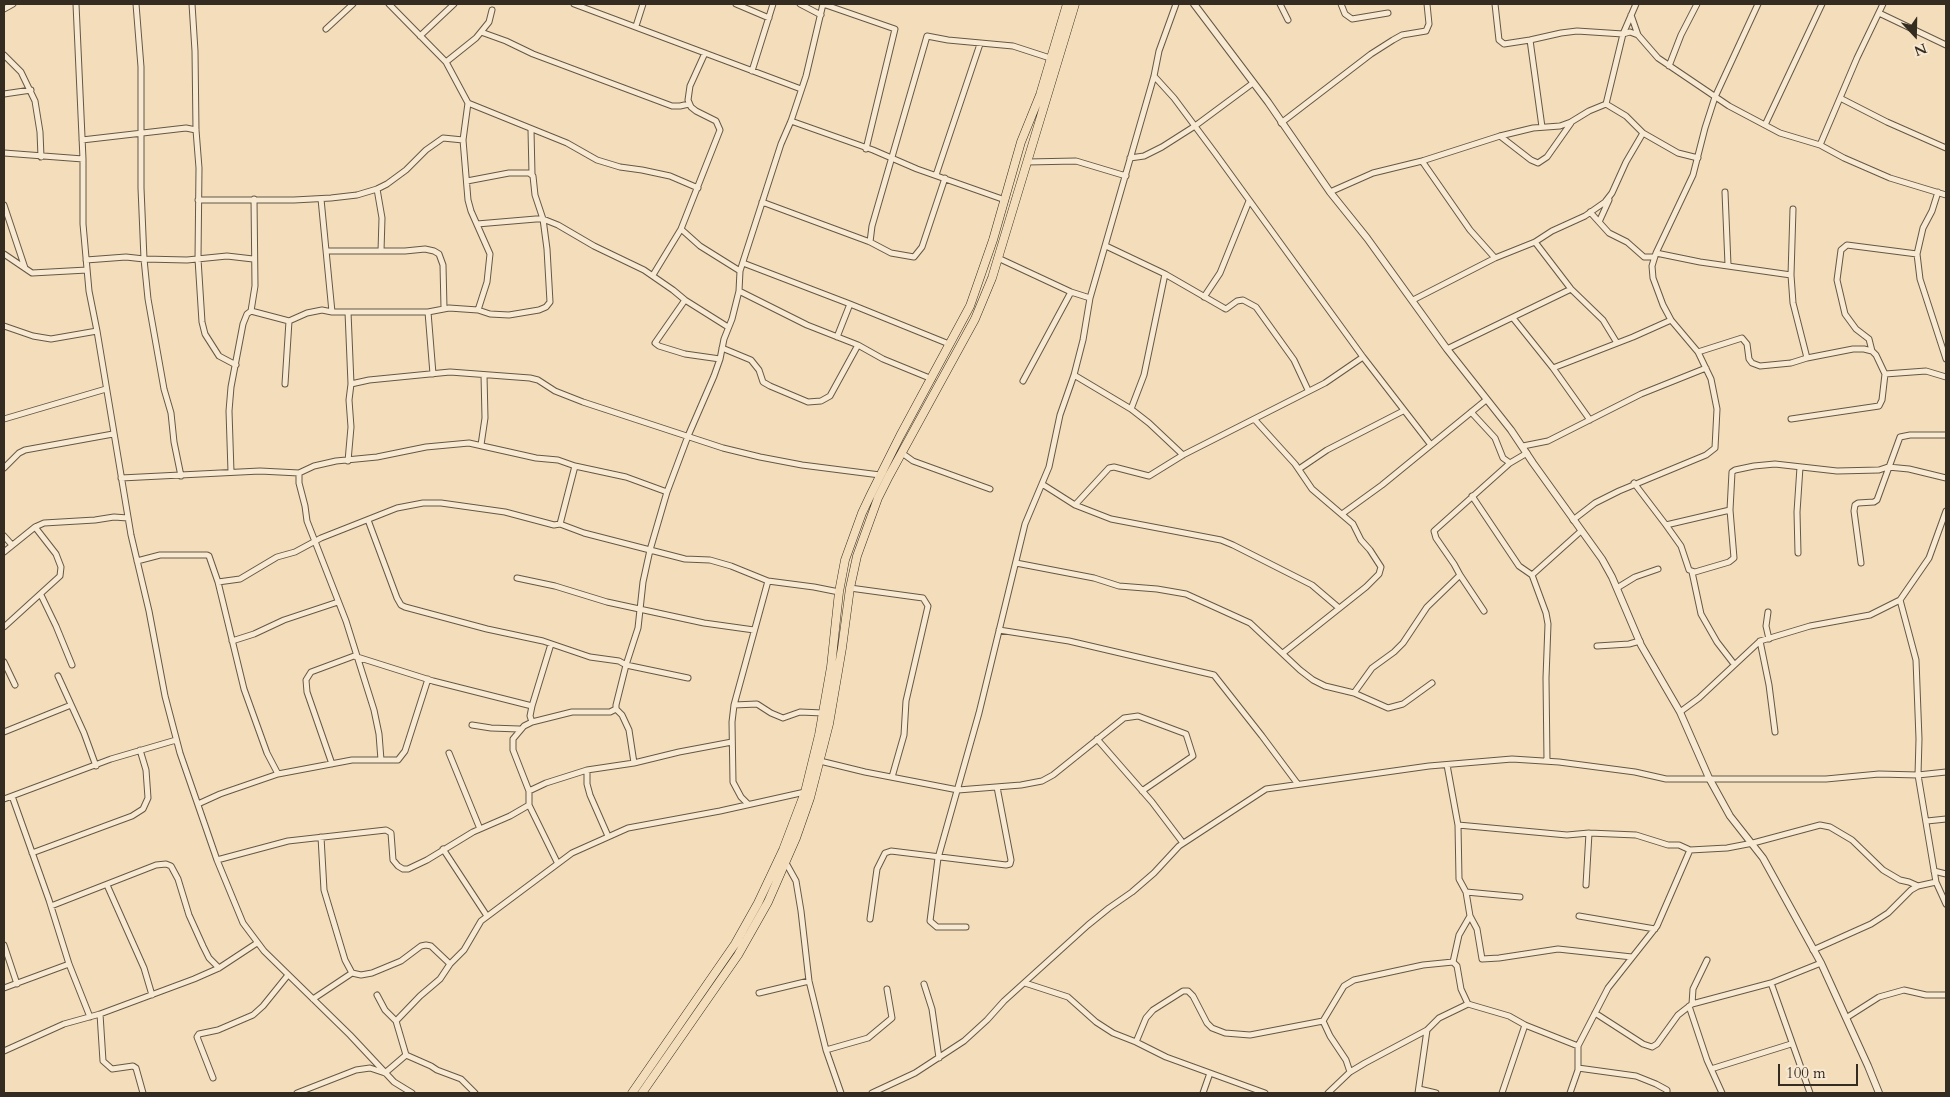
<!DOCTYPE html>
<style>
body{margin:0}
#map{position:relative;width:1950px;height:1097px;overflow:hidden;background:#f4ddba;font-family:Cardo,serif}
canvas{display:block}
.frame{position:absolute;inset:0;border:5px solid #342c20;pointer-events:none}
.north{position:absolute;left:1890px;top:10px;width:50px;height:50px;-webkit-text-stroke:4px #f8e9d2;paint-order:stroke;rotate:159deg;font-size:14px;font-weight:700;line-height:20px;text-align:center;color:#342c20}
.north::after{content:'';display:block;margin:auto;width:18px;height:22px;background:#342c20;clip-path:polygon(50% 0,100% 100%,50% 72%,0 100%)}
.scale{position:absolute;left:1778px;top:1064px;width:80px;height:22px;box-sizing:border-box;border:2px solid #342c20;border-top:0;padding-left:6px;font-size:15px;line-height:18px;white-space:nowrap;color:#342c20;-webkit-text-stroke:4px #f8e9d2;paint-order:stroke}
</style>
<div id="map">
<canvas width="1950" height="1097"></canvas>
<div class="frame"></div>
<div class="north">N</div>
<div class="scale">100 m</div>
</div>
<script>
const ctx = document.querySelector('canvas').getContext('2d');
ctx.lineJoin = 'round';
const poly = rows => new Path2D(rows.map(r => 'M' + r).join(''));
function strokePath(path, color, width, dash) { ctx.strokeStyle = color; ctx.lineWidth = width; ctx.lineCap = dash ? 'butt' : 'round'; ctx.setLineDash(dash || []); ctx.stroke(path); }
const minor = poly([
 [76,4,83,159,83,224,89,291,97,331,131,535,149,611,165,696,180,753,217,860,243,923,264,951,350,1035,394,1082,412,1093],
 [136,4,141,67,141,188,144,259,148,299,164,389,171,413,174,442,181,476],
 [192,4,195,51,196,130,199,168,198,259,202,322,205,334,219,356,236,365],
 [389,4,446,62,468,103,463,140,468,200,471,211,490,254,487,282,478,310],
 [574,4,801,89],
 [736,4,769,18],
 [800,4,821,15],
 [823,4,895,29,866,149],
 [1280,4,1288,20],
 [1341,4,1345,14,1352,19,1388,13],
 [1495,4,1499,40,1504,44,1530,40,1561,33,1577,31,1623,34,1630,32,1638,35],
 [4,9,13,4],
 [1879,13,1946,45],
 [1631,15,1638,35,1658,58,1729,106,1780,133,1820,145,1844,158,1890,178,1946,195],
 [636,26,643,4],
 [326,29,353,4],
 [481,32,506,41,533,54,672,106,680,106,689,104],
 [420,36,454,4],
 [1530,40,1542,127],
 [705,53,690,86,688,100,691,107,696,111,716,121,720,130,681,229,700,246,740,271],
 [4,55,21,72,35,101,40,132,41,157],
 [446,62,476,38,489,22,492,10],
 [1669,66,1681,35,1697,4],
 [752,71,773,4],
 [1154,76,1174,98,1215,153,1363,357,1431,445],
 [4,94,31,90],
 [1840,98,1887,122,1946,148],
 [468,103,567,143,597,160,620,167,642,170,670,176,698,188],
 [1606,104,1623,34,1636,4],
 [791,121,873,150,917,169,1005,200],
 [1281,123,1371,54,1393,40,1402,35,1426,31,1429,24,1427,4],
 [1765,125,1822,4],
 [531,130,532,174],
 [1500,136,1531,160,1538,163,1547,157,1571,123],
 [82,140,186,128,196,130],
 [1820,145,1857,58,1883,4],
 [4,153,83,159],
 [1130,158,1144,156,1162,147,1195,126,1253,83],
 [1422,161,1470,230,1495,258],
 [1027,162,1076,161,1126,176],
 [936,175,980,44],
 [377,189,382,218,381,251],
 [1330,192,1373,173,1422,161,1500,136,1533,128,1560,126,1571,122,1589,111,1606,104,1626,116,1643,133,1678,153,1698,158],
 [1725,192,1728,265],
 [1938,192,1932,211,1923,228,1917,254,1920,279,1946,359],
 [321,199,332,312],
 [198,200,294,200,331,198,357,195,377,189,387,184,406,170,426,150,443,138,463,140],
 [762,202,870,242,891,253,914,257,922,247,945,178],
 [4,205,25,268],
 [1590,212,1609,233,1627,242,1644,257,1654,257],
 [1599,222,1609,200],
 [477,224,536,219,543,219,558,225,594,246,644,270,673,290,685,300,728,327],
 [870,242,872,226,927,36,948,40,1013,46,1050,58],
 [1535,242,1571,289,1603,320,1617,343],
 [1106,246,1165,274,1224,308,1226,309,1237,301,1243,300,1256,307,1294,360,1308,390],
 [327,251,405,251,425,249,434,251,439,254,443,265,444,308],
 [1656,253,1700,262,1791,275,1793,303,1807,358],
 [4,254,32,273,87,270],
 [998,258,1071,292,1090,298],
 [86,260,126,257,144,259,187,260,227,256,253,259],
 [743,263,850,304,949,344],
 [653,275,681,229],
 [1791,275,1793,209],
 [739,291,807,325,858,345,883,359,932,379],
 [1204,297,1220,273,1249,201],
 [685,300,655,343,659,346,685,354,720,359],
 [1413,300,1495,258,1535,242,1552,231,1585,216,1605,202,1612,193,1626,162,1643,133],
 [251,311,289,321,307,313,322,310,332,312,428,312,449,308,478,310,490,314,509,315,539,310,546,307,550,302,547,249,543,219,535,195,533,176,529,173,509,173,467,181],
 [348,312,351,384,349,400,351,427,348,461],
 [428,312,433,374],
 [1513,318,1553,368,1590,420],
 [4,326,33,336,51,339,97,331],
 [837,337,850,304],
 [722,348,751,360,759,370,763,382,770,386,808,402,821,401,830,396,858,345],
 [1447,349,1571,289],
 [1872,351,1869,339,1856,329,1845,314,1837,280,1841,250,1847,245,1917,254],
 [1698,352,1742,338,1747,344,1749,359,1752,363,1760,366,1791,363,1807,358,1853,349,1864,349,1872,351,1876,355,1885,374,1926,371,1946,377],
 [1553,368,1633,337,1671,320],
 [1074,375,1131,409,1149,423,1183,455],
 [1023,381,1071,292],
 [285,384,289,321],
 [351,384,369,380,450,372,530,378,538,380,555,391,583,402,723,448,760,457,802,465,880,475],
 [1131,409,1144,375,1165,274],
 [1471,412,1495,438,1503,458,1510,463],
 [4,419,106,389],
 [1791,419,1879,406,1882,400,1885,374],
 [1255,420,1295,464,1312,489,1353,524,1361,540,1370,550,1381,567,1379,574,1366,587,1283,653],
 [481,445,485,418,484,375],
 [1523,446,1548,441,1641,394,1706,368],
 [902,453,913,461,990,489],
 [4,468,19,453,25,450,113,434],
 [1299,469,1327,450,1403,411],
 [231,472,229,411,231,387,243,324,247,314,251,311,255,286,254,199],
 [299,473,299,483,305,506,307,521,346,621,374,710,379,734,381,760],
 [121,478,260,471,299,473,314,466,336,461,377,457,426,447,469,443,536,458,558,460,575,466,626,477,667,492],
 [1634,483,1666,525,1730,510,1732,472,1735,470,1754,466,1775,464,1837,471,1879,470,1888,467,1909,469,1946,478],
 [1042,484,1075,505,1111,519,1221,540,1233,545,1312,585,1339,608],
 [1472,496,1519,566,1532,575,1546,613,1548,624,1546,678,1547,761],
 [1075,505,1109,468,1114,467,1149,476,1183,455,1325,383,1363,357],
 [1342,514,1382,485,1486,400],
 [368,520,397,598,401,605,405,607,487,629,543,641,590,657,619,661,626,665,688,678],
 [1573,520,1595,503,1619,491,1706,455,1715,448,1717,409,1711,379,1698,352,1671,320,1663,305,1653,278,1652,266,1656,253,1693,175,1705,128,1715,97,1758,4],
 [560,524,575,466],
 [1666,525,1681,546,1689,570,1695,572,1729,562,1734,558,1730,510],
 [4,536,12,545],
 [4,552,35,527,44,523,95,520,114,517,128,518],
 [1798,553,1797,512,1800,467],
 [137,561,160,555,207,555,209,556,218,582,244,689,267,753,278,774],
 [1016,563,1094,578,1119,586,1157,589,1186,594,1250,623,1300,670,1313,680,1325,686,1354,693,1388,708,1403,704,1432,683],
 [1861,563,1854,511,1855,505,1858,503,1874,502,1877,500,1900,437,1910,435,1946,435],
 [1692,572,1701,614,1717,642,1734,664],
 [1460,575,1484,611],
 [1532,575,1581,531],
 [517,578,555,586,607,602,704,623,754,630],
 [218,582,240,579,277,557,295,552,321,538,397,508,423,503,441,503,505,512,554,525,560,524,584,533,685,559,710,560,731,566,768,581,814,587,839,592],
 [850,588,923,598,928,606,906,701,904,735,892,777],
 [1617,588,1635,577,1658,569],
 [41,595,56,626,72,665],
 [1900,600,1916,660,1919,739,1918,775,1936,882,1946,904],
 [1768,612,1766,626,1769,639],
 [4,627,60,576,61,567,56,554,35,527],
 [999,630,1069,641,1214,675,1262,736,1297,783],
 [232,641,254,634,284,620,338,602],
 [1760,641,1769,685,1775,732],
 [1597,646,1629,644,1640,641],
 [4,662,15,685],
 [58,676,84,733,96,766],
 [1354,693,1372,668,1394,652,1403,643,1427,607,1460,575,1454,564,1436,538,1434,531,1510,463,1527,453],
 [734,705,757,704,771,713,783,718,800,712,823,713],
 [1680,712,1699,698,1760,641,1810,626,1870,615,1900,600,1929,558,1946,511],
 [532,722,530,716,532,706,551,644],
 [472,725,491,728,519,729],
 [4,732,71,705],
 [1097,739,1152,802,1183,843],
 [449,753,480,829],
 [820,761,865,772,958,790,1021,785,1042,781,1053,775,1124,718,1138,716,1186,734,1193,756,1142,791],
 [634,763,629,730,622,715,616,709,616,705,626,665,638,628,643,582,650,550,667,492,688,436,714,376,720,359,724,339,732,319,739,291,740,271,781,144,791,121,806,76,823,4],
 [332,764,307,692,306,680,311,672,354,656,433,681,532,706],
 [1447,765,1458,825,1459,879,1466,892,1470,916,1477,929,1482,959,1499,958,1558,949,1632,957],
 [587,770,587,784,590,795,608,836],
 [529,791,546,783,587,770,634,763,679,752,732,742],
 [12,796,49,900,69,964,90,1017],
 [4,799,111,759,176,740],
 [198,804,220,794,278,774,352,760,398,760,405,751,428,679],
 [748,804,741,797,733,782,732,722,734,705,768,581],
 [1927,821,1946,819],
 [1458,825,1567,835,1589,833,1636,835,1668,845,1679,845,1690,850],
 [321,837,324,890,345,960,352,973,361,975,372,973,401,961,421,946,426,945,431,946,450,964],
 [443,849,487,916],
 [32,853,132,816,143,809,148,798,146,770,140,750],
 [217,860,288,841,386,830,391,833,393,860,398,866,403,869,408,869,427,860,473,832,510,816,529,805],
 [557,862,529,805,529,791,513,750,513,739,524,726,532,722,572,712,610,712,616,709],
 [786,863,796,881,801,911,809,981,826,1050,841,1093],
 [1934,871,1946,874],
 [107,885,144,968,152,995],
 [1586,885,1589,833],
 [1466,892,1520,897],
 [51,906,156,865,166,864,171,866,178,879,189,915,203,946,209,958,219,968],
 [1470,916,1459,935,1453,962,1457,966,1461,989,1468,1004,1509,1016,1525,1025,1578,1046],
 [1579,916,1655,929],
 [870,919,877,869,885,853,891,851,1006,865,1010,864,1011,860,997,787],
 [966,927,937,927,930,921,938,858,979,713,1025,524,1049,467,1060,415,1074,375,1083,340,1090,298,1154,76,1159,51,1176,4],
 [4,945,17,984],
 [1813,950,1871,924,1888,913,1911,890,1918,886,1936,882],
 [1025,983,1068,997,1096,1022,1113,1033,1136,1042,1146,1018,1153,1010,1183,991,1188,991,1193,996,1207,1023,1212,1028,1225,1033,1250,1035,1323,1021,1344,986,1354,980,1423,965,1453,962],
 [1771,983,1810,1093],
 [924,984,932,1009,939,1058],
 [4,988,69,964],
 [759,993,809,981],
 [377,995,385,1010,396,1021],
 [313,999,352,973],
 [1692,1004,1693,989,1707,960],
 [1689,1006,1707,1060,1722,1093],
 [1595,1013,1643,1044,1652,1047,1657,1044,1678,1015,1692,1004,1771,983,1821,963],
 [100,1014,103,1061,112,1069,133,1066,136,1068,143,1093],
 [1846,1018,1879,997,1904,990,1926,995,1946,995],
 [1323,1021,1330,1036,1346,1060,1350,1072],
 [1136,1042,1166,1057,1265,1093],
 [826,1050,868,1038,892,1018,887,989],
 [4,1051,64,1024,100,1014,194,979,219,968,257,943],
 [406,1055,431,1066,437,1070,461,1079,475,1093],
 [1578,1068,1636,1076,1656,1084,1667,1090,1667,1093],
 [1711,1069,1791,1044],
 [385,1073,406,1055,396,1021,420,996,440,979,450,964,464,950,481,921,572,853,628,828,720,811,805,792],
 [213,1078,197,1037,199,1034,218,1030,253,1015,263,1006,288,975],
 [1419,1089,1436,1093],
 [297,1093,356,1070,370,1068,385,1073],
 [872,1093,915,1073,964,1041,987,1020,1004,1001,1088,925,1109,908,1132,892,1154,873,1179,846,1266,789,1429,766,1512,759,1559,762,1635,772,1666,779,1826,779,1879,774,1918,775,1946,772],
 [1203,1093,1210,1073],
 [1328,1093,1350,1072,1365,1063,1427,1030],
 [1418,1093,1427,1030,1439,1018,1468,1004],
 [1502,1093,1525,1025],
 [1570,1093,1578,1070,1578,1046,1608,988,1657,926,1690,850,1727,848,1753,843,1820,825,1830,827,1852,840,1883,870,1900,880,1909,882,1918,886]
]);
const tertiary = poly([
 [1194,4,1268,102,1330,192,1367,238,1447,349,1511,430,1533,463,1602,559,1612,577,1641,645,1680,712,1709,778,1730,816,1763,858,1821,963,1868,1066,1879,1093]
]);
const primary = poly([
 [632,1093,735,944,758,903,783,850,805,792,819,735,831,667,839,592,845,560,862,513,871,494,900,436,970,306,993,240,1021,142,1040,95,1067,4],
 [642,1093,738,955,768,902,796,838,810,798,829,724,842,648,850,588,857,556,878,498,889,476,975,319,992,278,1075,4]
]);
strokePath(minor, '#645846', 7);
strokePath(tertiary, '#645846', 8);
strokePath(primary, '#342c20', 9);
strokePath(minor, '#f8e9d2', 5);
strokePath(tertiary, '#f8e9d2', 6);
strokePath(primary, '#f4ddba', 8);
</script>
